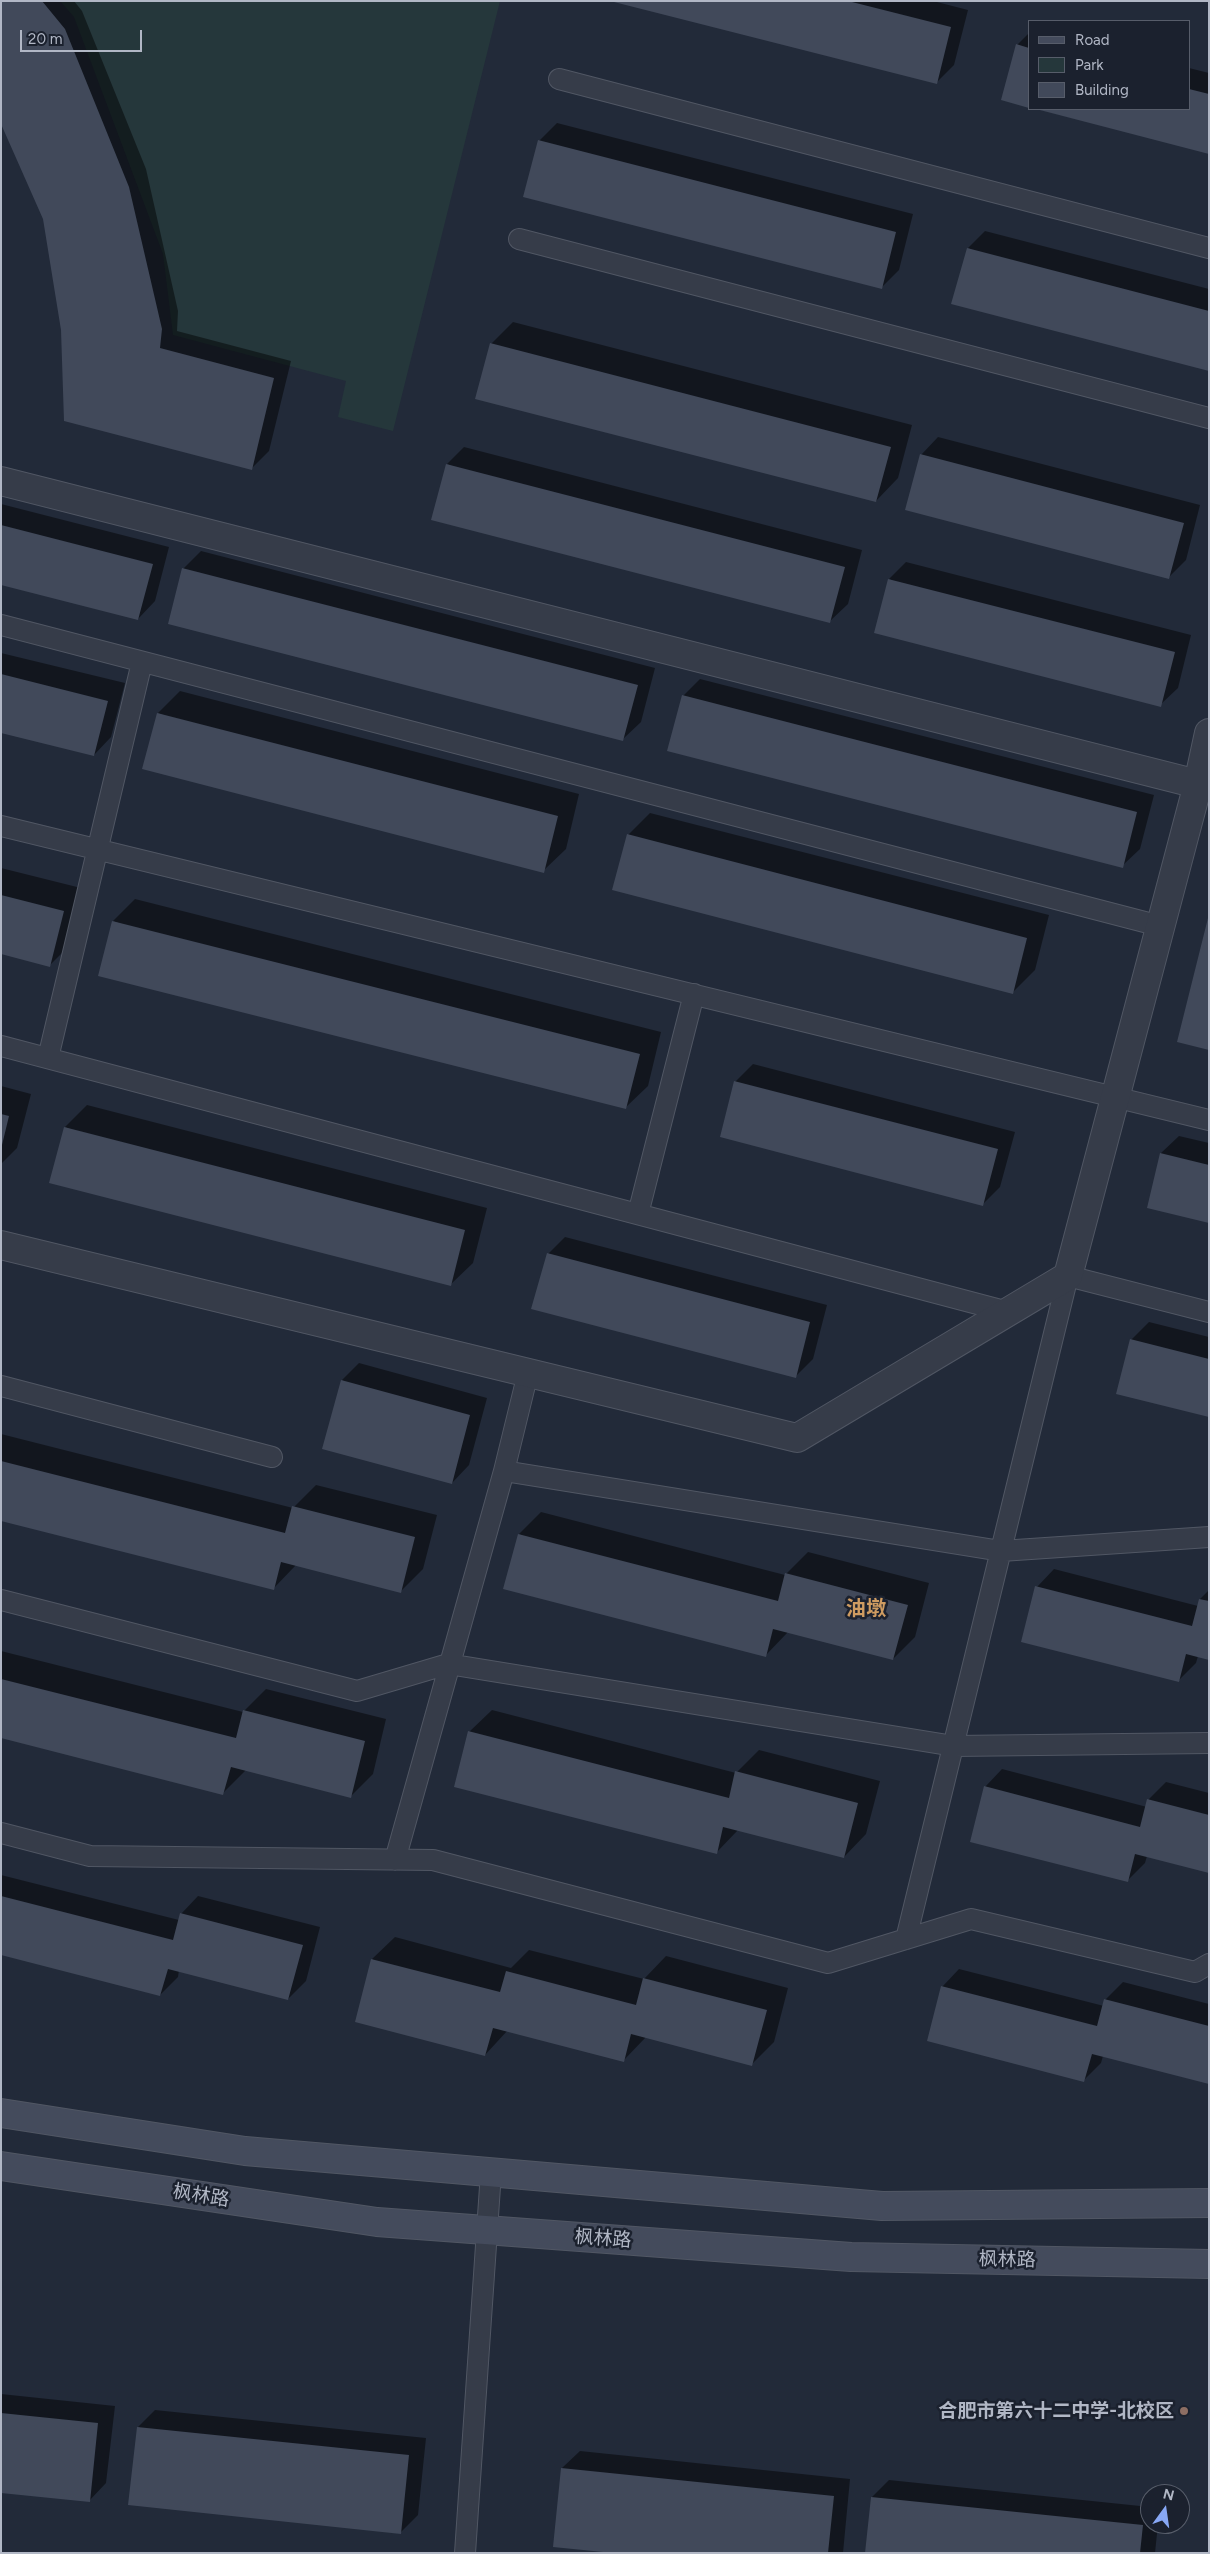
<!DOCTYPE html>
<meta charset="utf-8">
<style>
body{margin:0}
#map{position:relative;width:1210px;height:2554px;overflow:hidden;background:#222a39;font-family:Figtree,sans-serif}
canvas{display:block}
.frame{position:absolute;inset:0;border:2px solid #b1b7c5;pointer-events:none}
.legend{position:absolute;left:1028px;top:20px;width:162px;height:90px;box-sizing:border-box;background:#1b212e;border:1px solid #575d6a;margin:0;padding:6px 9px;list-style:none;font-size:15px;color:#b1b7c5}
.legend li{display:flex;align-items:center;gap:10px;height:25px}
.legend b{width:25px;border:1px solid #575d6a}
.north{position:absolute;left:1140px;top:2484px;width:50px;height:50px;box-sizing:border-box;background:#1b212e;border:1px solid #575d6a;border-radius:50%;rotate:14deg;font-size:14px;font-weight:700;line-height:20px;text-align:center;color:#b1b7c5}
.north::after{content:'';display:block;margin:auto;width:18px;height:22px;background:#87a7f4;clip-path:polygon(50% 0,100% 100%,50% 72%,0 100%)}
.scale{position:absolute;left:20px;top:30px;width:122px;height:22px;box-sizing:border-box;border:2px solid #b1b7c5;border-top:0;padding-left:6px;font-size:15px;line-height:18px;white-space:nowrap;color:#b1b7c5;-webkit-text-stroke:4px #1b212e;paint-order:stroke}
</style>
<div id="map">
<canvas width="1210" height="2554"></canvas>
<div class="frame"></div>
<ul class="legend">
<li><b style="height:6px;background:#444b5c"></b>Road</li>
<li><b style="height:14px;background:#25373b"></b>Park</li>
<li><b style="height:14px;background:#41495a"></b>Building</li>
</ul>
<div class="north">N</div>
<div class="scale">20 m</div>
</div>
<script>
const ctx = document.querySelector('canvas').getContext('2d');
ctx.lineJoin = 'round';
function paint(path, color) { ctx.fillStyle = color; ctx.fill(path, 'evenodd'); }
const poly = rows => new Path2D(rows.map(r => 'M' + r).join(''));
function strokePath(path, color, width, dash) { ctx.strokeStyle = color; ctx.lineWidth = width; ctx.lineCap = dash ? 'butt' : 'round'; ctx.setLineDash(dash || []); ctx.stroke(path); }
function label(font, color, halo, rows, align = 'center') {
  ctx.font = font + ' Figtree,"Noto Sans SC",sans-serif'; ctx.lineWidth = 5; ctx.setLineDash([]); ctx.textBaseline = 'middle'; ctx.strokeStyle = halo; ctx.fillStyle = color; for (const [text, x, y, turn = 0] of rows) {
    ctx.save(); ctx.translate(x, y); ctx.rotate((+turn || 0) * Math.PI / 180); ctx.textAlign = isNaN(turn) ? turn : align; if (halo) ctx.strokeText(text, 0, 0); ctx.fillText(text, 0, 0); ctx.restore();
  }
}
paint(poly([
 [60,1,500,1,393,431,338,417,346,381,173,335,163,254,74,17]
]), '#25373b');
paint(poly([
 [1,1,74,1,82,11,146,169,178,311,177,331,291,361,269,451,251,469,62,330,44,219],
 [616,1,933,1,968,10,954,65,936,83],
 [1029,33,1029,106,1017,45],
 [1189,68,1209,73,1209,153,1038,109,1189,109],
 [557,123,913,214,899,270,882,287,539,141],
 [985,231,1209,289,1209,369,968,248],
 [513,322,912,425,898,478,876,501,491,344],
 [938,437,1200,505,1186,560,1169,577,921,455],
 [464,447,862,550,848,604,830,621,447,464],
 [1,504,169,547,155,601,138,619,1,583],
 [201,551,655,668,641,722,623,739,183,569],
 [906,562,1191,635,1178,688,1160,705,889,579],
 [1,653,125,683,111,737,94,755,1,732],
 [700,679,1154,795,1140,849,1122,866,683,696],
 [180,691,579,794,566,849,543,871,158,713],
 [650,813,1049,915,1035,970,1013,992,628,835],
 [1,868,85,889,72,943,50,965,1,953],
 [135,899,661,1032,648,1086,625,1108,113,921],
 [753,1064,1015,1132,1000,1187,983,1204,735,1082],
 [1,1086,31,1094,17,1148,1,1164],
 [87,1105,487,1208,473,1263,450,1285,65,1127],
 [1179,1136,1209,1143,1209,1222,1149,1207,1161,1153],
 [565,1237,827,1305,813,1359,795,1377,548,1254],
 [1149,1322,1209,1337,1209,1416,1131,1340],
 [359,1363,487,1398,469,1465,452,1483,342,1380],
 [1,1434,293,1508,316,1485,437,1515,423,1569,400,1592,296,1565,273,1589,1,1520],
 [541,1512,785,1575,808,1552,929,1583,915,1637,893,1659,788,1632,766,1655,519,1534],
 [1054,1569,1198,1606,1200,1599,1209,1590,1209,1658,1198,1656,1196,1663,1179,1680,1037,1587],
 [1,1651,243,1712,266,1689,386,1719,373,1774,351,1796,246,1770,223,1793,1,1737],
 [492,1710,736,1773,759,1750,880,1781,866,1834,844,1857,738,1830,716,1853,469,1732],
 [1002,1769,1147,1807,1149,1799,1166,1782,1209,1793,1209,1872,1147,1856,1145,1863,1128,1880,985,1787],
 [1,1875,179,1920,181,1914,198,1896,320,1927,306,1981,288,1999,179,1970,178,1977,160,1995,1,1954],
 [395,1937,511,1968,529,1950,644,1979,666,1956,788,1988,774,2042,752,2064,646,2037,624,2060,508,2030,485,2055,372,1959],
 [959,1969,1104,2006,1105,2000,1123,1982,1209,2004,1209,2083,1103,2056,1101,2063,1084,2080,942,1987],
 [1,2394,115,2406,106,2483,89,2501,1,2492],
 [155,2410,426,2438,418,2515,400,2533,138,2427],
 [580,2451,850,2479,843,2553,625,2553,562,2468],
 [889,2480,1150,2507,1150,2524,1158,2524,1155,2553,867,2553,872,2497]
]), '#0007');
paint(poly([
 [1,1,42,1,65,29,129,187,162,329,160,348,274,378,252,470,64,421,61,330,43,219,1,124],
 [848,1,951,27,937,84,614,2],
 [1016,44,1029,48,1029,108,1001,100],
 [1189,89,1209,94,1209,154,1036,109,1189,109],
 [538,140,896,232,882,289,523,197],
 [967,248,1209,311,1209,371,951,304],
 [490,343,891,447,876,502,475,399],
 [920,454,1184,523,1169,579,905,510],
 [446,464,845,567,830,623,431,520],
 [1,525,153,564,138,620,1,585],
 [182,568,638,685,623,741,168,624],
 [888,579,1175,652,1161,707,874,633],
 [1,674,108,701,94,756,1,733],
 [682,695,1137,812,1123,868,667,751],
 [157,713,558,816,544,873,142,769],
 [627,834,1027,938,1013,994,612,890],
 [1,895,64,911,50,967,1,954],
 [1208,918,1209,918,1209,1050,1177,1042],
 [112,921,640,1054,626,1109,98,976],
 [734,1081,998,1149,983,1206,720,1137],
 [1,1114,9,1116,2,1145,1,1145],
 [64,1127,465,1230,451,1286,49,1183],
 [1160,1153,1209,1165,1209,1223,1147,1208],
 [547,1253,810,1322,796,1378,531,1309],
 [1130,1339,1209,1359,1209,1417,1116,1394],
 [341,1380,470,1415,452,1484,322,1449],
 [1,1461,285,1533,292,1506,415,1537,401,1593,281,1562,274,1590,1,1521],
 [518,1534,778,1601,785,1573,908,1605,893,1660,773,1629,766,1657,503,1589],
 [1035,1586,1192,1626,1199,1599,1209,1601,1209,1660,1186,1654,1179,1682,1021,1642],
 [1,1679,236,1738,243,1710,365,1741,351,1798,231,1767,223,1795,1,1738],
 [468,1731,729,1798,735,1771,858,1803,844,1858,723,1827,717,1854,454,1787],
 [984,1786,1140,1827,1147,1799,1209,1815,1209,1873,1135,1854,1128,1882,970,1842],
 [1,1896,173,1940,180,1913,303,1945,288,2000,168,1969,160,1996,1,1955],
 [371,1959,500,1992,506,1971,636,2005,643,1978,767,2010,752,2066,631,2034,624,2062,493,2028,485,2056,355,2022],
 [941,1986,1097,2026,1104,1999,1209,2026,1209,2084,1092,2054,1084,2082,927,2041],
 [1,2413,98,2423,90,2502,1,2493],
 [137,2427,409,2455,401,2534,128,2505],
 [561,2468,834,2496,828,2553,613,2553,553,2547],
 [871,2497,1143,2525,1140,2553,865,2553]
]), '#41495a');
const lane = poly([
 [559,79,1209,248],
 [519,239,1209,418],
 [1,625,1160,926],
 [1,826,1209,1120],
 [1,1046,1008,1312],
 [48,1058,142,662],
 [638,1214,694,994],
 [1,1386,272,1457],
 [504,1471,528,1373],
 [1,1600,357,1691,448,1664,954,1746,1209,1743],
 [1,1833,90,1856,433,1860,828,1963,971,1919,1195,1972,1209,1964],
 [395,1860,504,1471,1001,1551,1209,1537],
 [906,1939,1068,1276,1209,1312],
 [465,2553,491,2172]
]);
const street = poly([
 [1,481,1209,787],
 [1,1245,797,1438,1068,1276,1198,784,1209,733]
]);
const secondary = poly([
 [1,2113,245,2151,882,2206,1209,2203],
 [1,2166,377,2222,851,2257,1209,2264]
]);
strokePath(lane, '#515764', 22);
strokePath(street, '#515764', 30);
strokePath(secondary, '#515764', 30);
strokePath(lane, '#363c49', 20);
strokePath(street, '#363c49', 28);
strokePath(secondary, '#444b5c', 28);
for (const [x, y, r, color] of [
 [1184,2411,5,"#8d6e63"]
]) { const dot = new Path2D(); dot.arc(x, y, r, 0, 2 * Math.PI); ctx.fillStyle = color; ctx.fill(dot); strokePath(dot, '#1b212e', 2); }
label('19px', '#b1b7c5', '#1b212e', [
 ["枫林路",201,2196,9],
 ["枫林路",603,2239,4],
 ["枫林路",1007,2260,1]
]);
label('bold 19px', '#b1b7c5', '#1b212e', [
 ["合肥市第六十二中学-北校区",1174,2411]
], 'right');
label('bold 20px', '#cf9c61', '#1b212e', [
 ["油墩",866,1609]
]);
</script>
